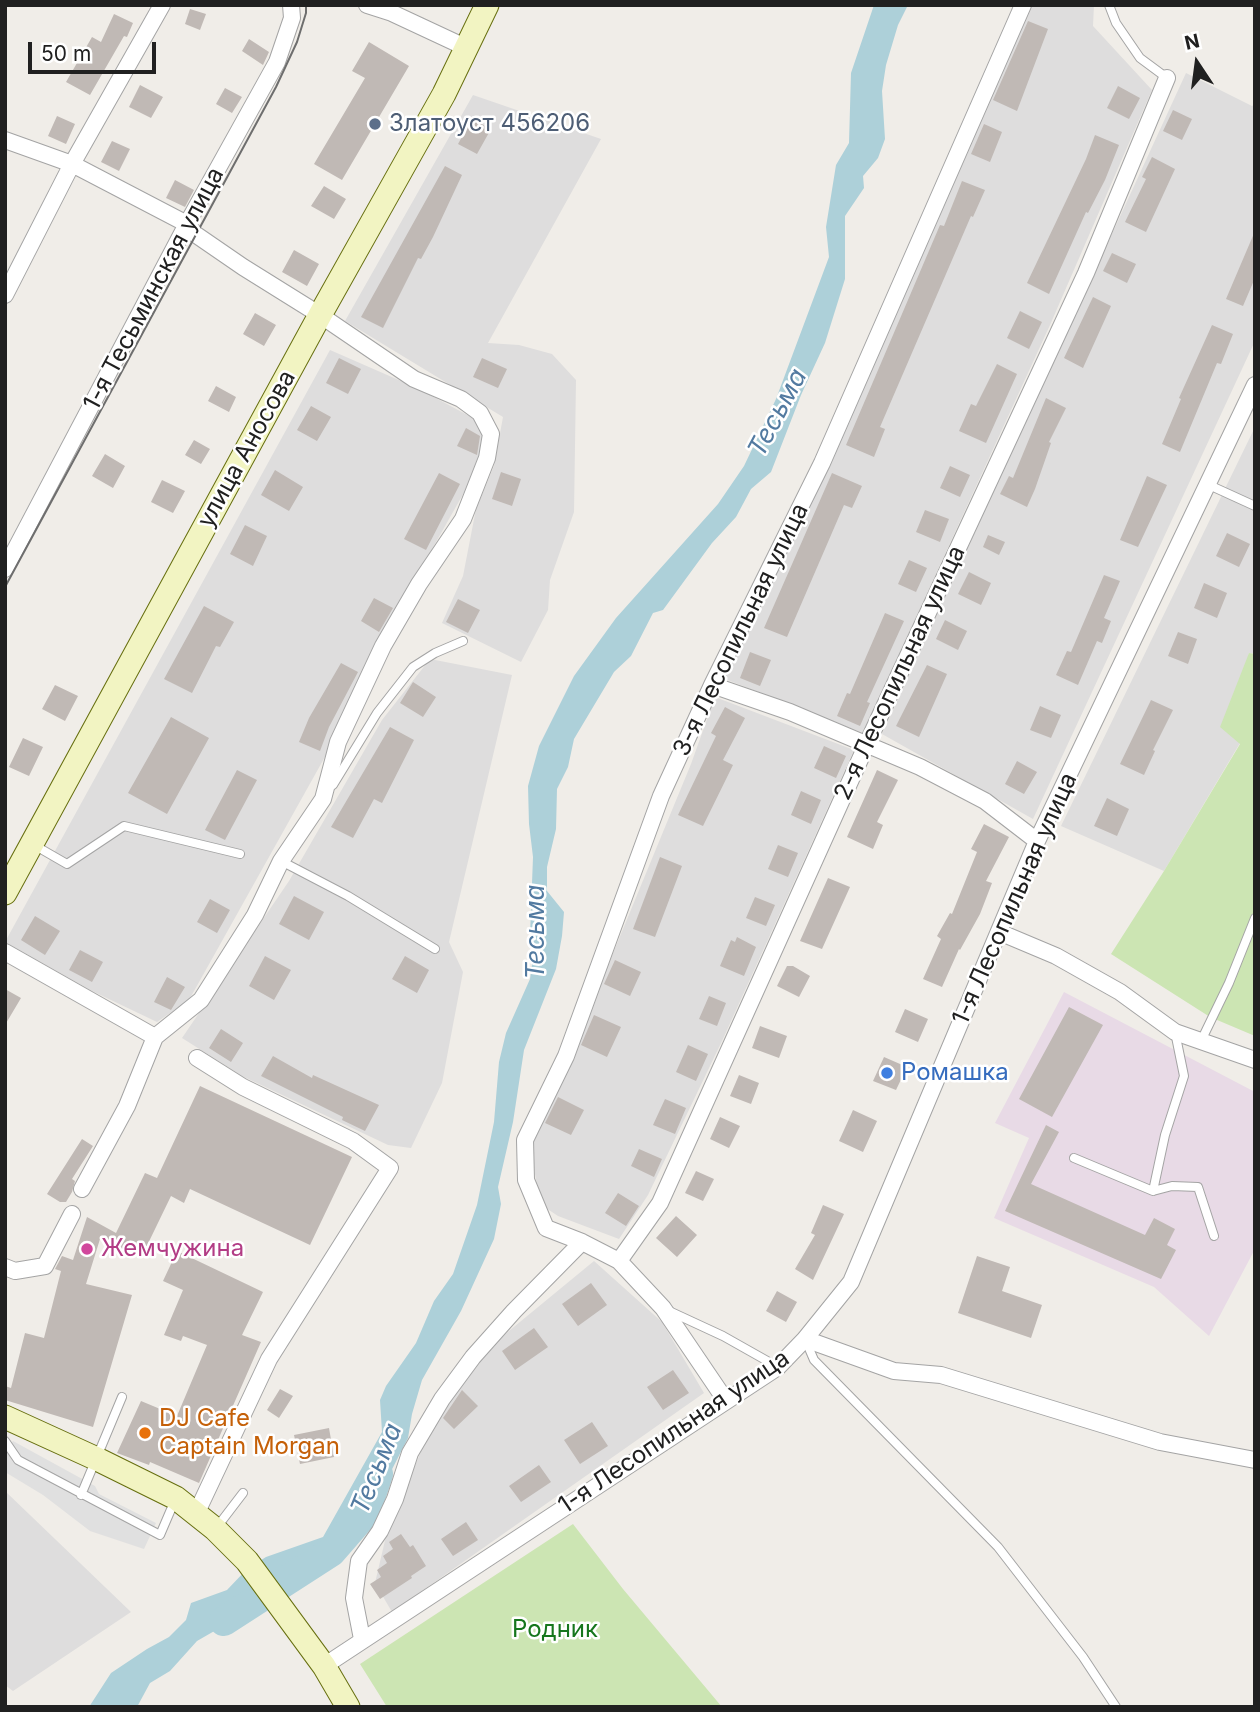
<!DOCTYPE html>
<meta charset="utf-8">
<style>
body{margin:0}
#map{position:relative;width:1260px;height:1712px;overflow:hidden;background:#f0ede8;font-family:Inter,sans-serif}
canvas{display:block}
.frame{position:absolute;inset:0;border:7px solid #202020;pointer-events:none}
.north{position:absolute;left:1162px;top:28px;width:70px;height:70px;-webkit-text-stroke:5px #fff;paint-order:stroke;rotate:347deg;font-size:19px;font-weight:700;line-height:28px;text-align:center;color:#202020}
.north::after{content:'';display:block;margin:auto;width:24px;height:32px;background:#202020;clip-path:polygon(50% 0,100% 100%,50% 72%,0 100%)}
.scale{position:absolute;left:28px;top:42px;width:128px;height:32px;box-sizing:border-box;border:4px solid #202020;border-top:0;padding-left:9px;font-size:21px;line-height:24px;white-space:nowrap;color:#202020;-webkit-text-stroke:5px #fff;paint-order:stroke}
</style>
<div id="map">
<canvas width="1260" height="1712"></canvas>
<div class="frame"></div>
<div class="north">N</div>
<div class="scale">50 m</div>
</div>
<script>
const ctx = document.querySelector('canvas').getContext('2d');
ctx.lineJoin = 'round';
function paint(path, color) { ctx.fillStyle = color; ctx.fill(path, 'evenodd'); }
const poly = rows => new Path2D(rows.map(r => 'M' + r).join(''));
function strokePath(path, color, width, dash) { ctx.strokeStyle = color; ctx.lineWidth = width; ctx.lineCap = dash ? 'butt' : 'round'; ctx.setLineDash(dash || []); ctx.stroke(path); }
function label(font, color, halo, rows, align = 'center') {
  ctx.font = font + ' Inter,sans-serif'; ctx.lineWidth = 5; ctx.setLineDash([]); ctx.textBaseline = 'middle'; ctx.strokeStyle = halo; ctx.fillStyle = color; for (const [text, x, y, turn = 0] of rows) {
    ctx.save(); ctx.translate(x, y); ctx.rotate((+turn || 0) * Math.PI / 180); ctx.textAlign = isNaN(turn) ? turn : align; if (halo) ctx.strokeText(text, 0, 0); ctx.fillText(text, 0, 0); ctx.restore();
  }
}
paint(poly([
 [1027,5,1094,5,1093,26,1152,90,1050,325,863,733,725,679,894,314],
 [1186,73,1252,106,1255,104,1255,341,1033,819,882,734],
 [473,95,601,139,488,343,519,345,552,354,576,380,574,512,550,580,548,610,521,662,442,623,463,576,476,509,494,466,503,417,345,321],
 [330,350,417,388,473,418,486,437,466,489,397,611,326,755,189,1000,157,1022,90,990,5,942],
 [1255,427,1255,654,1249,653,1240,743,1164,871,1061,826],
 [430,659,512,675,449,942,463,972,442,1083,411,1148,388,1145,242,1076,182,1038,289,881,382,720],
 [715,697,854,750,722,1041,648,1195,619,1239,558,1216,540,1204,531,1150,538,1125,602,980,691,764],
 [594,1261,662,1322,704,1393,392,1612,375,1583,387,1532,441,1404,481,1354],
 [5,1491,131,1612,13,1691,5,1685]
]), '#dedddd');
paint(poly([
 [1064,992,1255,1092,1255,1249,1209,1336,1154,1287,994,1218,1029,1138,995,1123]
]), '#e8dae6');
paint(poly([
 [1249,653,1255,654,1255,1036,1210,1017,1111,954,1164,871,1240,744,1220,727],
 [573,1524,623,1589,722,1707,387,1707,360,1664]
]), '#cce5b3');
paint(poly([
 [13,1441,95,1486,99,1494,156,1523,144,1549,90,1531,43,1495,5,1472,5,1452]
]), '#e0e0e0');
paint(poly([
 [874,5,908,5,898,25,886,65,882,91,885,139,878,158,863,176,864,188,845,216,845,279,825,343,801,395,771,472,751,489,736,517,712,543,663,610,653,613,631,656,614,672,574,739,568,767,557,789,556,829,547,867,547,891,564,912,562,936,556,969,524,1050,513,1122,498,1187,501,1204,494,1239,461,1311,422,1380,412,1414,408,1438,386,1481,382,1500,363,1514,350,1535,311,1563,291,1574,237,1618,197,1641,170,1671,150,1683,137,1707,89,1707,111,1673,147,1649,169,1637,186,1620,191,1603,227,1590,247,1569,266,1557,323,1537,382,1432,380,1400,386,1386,416,1343,434,1301,453,1274,477,1205,494,1122,499,1062,506,1033,530,979,534,950,530,936,533,857,529,824,528,786,539,746,574,676,616,618,718,504,744,466,776,399,829,257,826,227,836,165,849,143,851,73]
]), '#add0d9');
strokePath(poly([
 [224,1621,331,1552,365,1513,378,1474]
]), '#add0d9', 30);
paint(poly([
 [190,9,206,14,200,30,185,24],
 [114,14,133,23,127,37,124,36,90,95,66,82,92,37,101,42],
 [1028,21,1048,29,1017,111,993,100],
 [249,39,269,52,263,65,242,51],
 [369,42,409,66,342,180,314,164,365,78,352,71],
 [140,85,163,97,151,118,129,107],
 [1118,86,1140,98,1129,119,1107,108],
 [225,88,242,97,232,113,216,104],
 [1173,110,1192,119,1182,140,1163,131],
 [57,116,75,124,66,144,48,136],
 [472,119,491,129,477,154,458,144],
 [984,124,1002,132,990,162,971,154],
 [1095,135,1119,145,1105,180,1088,213,1086,212,1049,294,1027,283,1086,159],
 [112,141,130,149,119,171,101,162],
 [1152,157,1175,169,1146,232,1125,222,1146,179,1142,177],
 [445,166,462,175,433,237,421,259,418,258,383,328,361,317],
 [175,180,194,190,185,207,166,198],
 [962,181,985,190,973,217,971,216,880,427,885,429,874,457,846,445,940,225,944,226],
 [324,186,346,199,334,219,311,206],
 [1255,231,1255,278,1243,306,1226,299],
 [294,250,319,264,307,286,282,272],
 [1112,253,1136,264,1127,283,1103,271],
 [1093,297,1111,306,1083,368,1064,358],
 [1020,311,1042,322,1029,349,1007,338],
 [255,313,276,325,264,346,243,334],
 [1212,325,1233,334,1221,364,1217,363,1180,452,1162,444,1181,399,1179,398],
 [339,358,361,369,348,394,326,383],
 [482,358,507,369,498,388,473,377],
 [997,364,1017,374,986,443,959,431,971,404,976,406],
 [216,386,236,397,229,412,208,401],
 [1046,398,1066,408,1049,442,1051,443,1035,489,1027,507,1000,494,1009,476,1013,478],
 [311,406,331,417,317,441,297,430],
 [466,428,480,436,477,455,457,446],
 [194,440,210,449,201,464,185,455],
 [105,454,125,466,113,488,92,476],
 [950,466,970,475,960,497,940,488],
 [275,470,303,487,289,511,261,495],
 [501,472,521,479,512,506,492,499],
 [439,473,460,484,426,550,404,539],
 [832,473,862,486,852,508,844,505,787,637,764,628],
 [1147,476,1167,485,1138,547,1120,540],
 [162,480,185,491,173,513,151,502],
 [925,510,949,519,940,542,916,532],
 [245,525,267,536,253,566,230,554],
 [1227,533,1250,544,1239,567,1216,556],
 [988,535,1005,542,999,555,983,547],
 [909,560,927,568,916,592,898,584],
 [969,572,991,583,981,605,958,594],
 [1104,575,1120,581,1104,618,1111,621,1102,643,1097,641,1078,685,1056,675,1067,651,1071,652],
 [1204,583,1227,593,1217,618,1194,608],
 [374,598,393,608,379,632,361,621],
 [458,599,480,610,468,633,446,622],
 [204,606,234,622,220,647,216,646,192,693,164,679],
 [885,613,904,621,867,702,870,703,860,726,837,716,847,693,850,694],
 [945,620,967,631,958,650,936,639],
 [1178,632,1197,639,1188,664,1168,656],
 [750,652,771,660,760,686,740,678],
 [341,663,358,672,329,727,320,751,299,742,309,718],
 [927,665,947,674,919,737,896,726],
 [413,682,436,697,423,717,400,703],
 [55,685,78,696,65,721,42,709],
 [1151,700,1173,710,1153,750,1155,751,1144,775,1120,764],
 [1040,706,1061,715,1051,738,1030,730],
 [725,707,745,718,723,760,733,765,703,826,678,815,716,736,711,733],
 [171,717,209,738,167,814,128,793],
 [390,727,414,740,382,803,374,799,353,838,331,827],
 [23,738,43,747,29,776,9,767],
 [824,746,846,756,836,778,814,768],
 [1017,761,1037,772,1024,794,1005,784],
 [237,770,257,780,225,840,205,830],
 [877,770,898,780,877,822,883,825,873,849,847,837],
 [801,791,821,800,811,824,791,815],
 [1107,798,1129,809,1117,836,1094,826],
 [984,824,1009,837,986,881,992,883,980,914,960,950,959,949,942,987,923,979,941,939,937,936,950,913,952,914,977,852,971,849],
 [778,845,798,853,788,877,768,869],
 [660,857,682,866,655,937,633,929],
 [828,878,850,887,822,949,800,941],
 [294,896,324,912,309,940,279,924],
 [755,897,775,905,766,926,746,918],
 [210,899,230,910,217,933,197,922],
 [35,916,60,931,45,955,21,940],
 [737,937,756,947,744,976,720,966,731,940,735,942],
 [80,950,103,962,92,982,69,970],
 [265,956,291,970,274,1000,249,986],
 [405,956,429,970,417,993,392,979],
 [615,960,641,972,630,996,604,984],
 [787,966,793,966,810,976,799,997,777,986],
 [167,977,185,987,171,1010,154,1002],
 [5,989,21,998,5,1025],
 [709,996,726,1003,717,1026,699,1019],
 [1069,1007,1103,1025,1052,1117,1019,1099],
 [905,1009,928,1019,918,1042,895,1032],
 [594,1015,621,1027,607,1057,581,1045],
 [760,1026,787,1036,779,1058,752,1048],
 [221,1029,243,1043,231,1062,209,1048],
 [688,1045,708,1054,696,1081,676,1072],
 [273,1056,312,1078,313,1075,379,1105,365,1131,342,1120,343,1117,261,1076],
 [884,1057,907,1067,896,1090,873,1081],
 [739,1075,759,1083,751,1104,730,1096],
 [200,1086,352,1157,310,1245,190,1189,184,1203,171,1196,141,1258,100,1239,86,1284,132,1295,93,1427,5,1400,5,1386,11,1388,25,1333,44,1338,61,1271,55,1269,62,1256,73,1260,87,1217,116,1233,145,1173,157,1178],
 [558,1097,584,1110,571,1135,545,1123],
 [665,1099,686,1108,675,1134,653,1125],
 [853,1110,877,1121,863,1152,839,1141],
 [720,1117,740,1126,729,1148,710,1139],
 [1046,1125,1059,1132,1031,1184,1145,1235,1154,1218,1175,1229,1167,1245,1176,1250,1161,1279,1005,1211],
 [82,1139,93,1146,72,1179,75,1181,72,1192,66,1202,60,1202,47,1194],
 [639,1149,662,1159,654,1177,631,1166],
 [696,1171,714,1179,703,1201,685,1193],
 [618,1193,639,1206,626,1226,605,1213],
 [823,1205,844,1214,813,1280,795,1269,815,1235,811,1233],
 [676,1216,697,1235,677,1257,656,1238],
 [177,1251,263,1292,242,1335,261,1342,199,1483,150,1462,149,1465,117,1453,141,1401,177,1416,207,1345,183,1336,181,1341,164,1335,183,1290,163,1281],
 [977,1256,1010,1267,1002,1291,1042,1305,1031,1338,958,1313],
 [591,1283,607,1305,578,1326,562,1304],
 [777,1291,797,1302,786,1322,766,1311],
 [534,1328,548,1347,515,1370,502,1351],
 [673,1370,689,1393,663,1410,647,1387],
 [280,1389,293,1396,279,1418,267,1410],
 [462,1390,478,1406,454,1429,443,1418],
 [592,1422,608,1446,580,1464,564,1440],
 [329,1428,334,1457,300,1464,294,1435],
 [539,1465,551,1482,521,1502,509,1486],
 [466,1522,478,1540,453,1556,441,1539],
 [401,1534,410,1547,413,1545,426,1566,411,1576,412,1578,380,1599,370,1584,381,1577,377,1570,387,1563,383,1556,393,1549,389,1542]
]), '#c0b9b5');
const service = poly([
 [1109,5,1116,23,1140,58,1167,78],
 [1209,485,1255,506],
 [333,785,377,713,413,667,435,653,463,641],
 [34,845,67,864,124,826,240,854],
 [281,861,348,896,435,949],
 [1201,1041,1229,983,1255,918],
 [1074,1158,1153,1191,1165,1135,1184,1076,1175,1032],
 [1153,1191,1172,1186,1198,1187,1214,1236],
 [669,1311,723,1336,778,1367],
 [805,1339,814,1360,998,1547,1083,1657,1116,1707],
 [5,1441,18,1460,160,1535,175,1500],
 [81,1495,122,1397],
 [217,1527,243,1493]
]);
const minor = poly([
 [367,5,392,13,467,48],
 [5,140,72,164,187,224,195,234,243,267,320,315,414,379,461,399,480,413,491,434,487,458,463,519,419,584,383,646,338,742,323,799,281,861,255,915,201,1000,155,1037,127,1106,82,1189],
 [5,295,72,164,162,5],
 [5,569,187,224,277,62,292,18,291,5],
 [712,685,790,712,920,767,985,801,1037,841],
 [999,932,1056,956,1120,992,1175,1032,1255,1060],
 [5,952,155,1037],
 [619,1261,660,1203,866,746,1086,273,1167,78],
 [5,1267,15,1271,45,1266,72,1214],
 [805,1339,894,1371,941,1375,1160,1442,1255,1460],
 [726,1401,663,1308,619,1261,582,1242,546,1228,526,1180,525,1140,566,1056,661,796,712,685,822,463,1023,5],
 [196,1514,269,1359,390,1168,353,1141,243,1087,197,1058],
 [362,1639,354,1598,359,1561,380,1531,395,1499,410,1453,442,1399,473,1357,514,1311,582,1242],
 [324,1666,778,1367,805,1339,851,1282,1037,841,1255,385]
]);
const secondary = poly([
 [5,893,320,315,444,94,487,5],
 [5,1417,97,1459,176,1498,215,1529,247,1561,324,1666,348,1707]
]);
strokePath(service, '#a4a4a4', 10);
strokePath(minor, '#a4a4a4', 18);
strokePath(secondary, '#676f0f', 25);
strokePath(service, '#fff', 8);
strokePath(minor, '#fff', 16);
strokePath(secondary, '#f2f4c2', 23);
strokePath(poly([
 [5,587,276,87,297,42,306,13,306,5]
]), '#6e6e6e', 2);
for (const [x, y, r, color] of [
 [375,124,7,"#5c6f8a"],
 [887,1073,7,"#3f7fe0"],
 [87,1249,7,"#d1479c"],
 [145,1433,7,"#e8710a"]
]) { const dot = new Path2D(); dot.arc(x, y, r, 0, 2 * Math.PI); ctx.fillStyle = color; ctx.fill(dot); strokePath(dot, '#fff', 2.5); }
label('24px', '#4e5e75', '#fff', [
 ["Златоуст 456206",389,124]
], 'left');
label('24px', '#202020', '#fff', [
 ["1-я Тесьминская улица",154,289,-62],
 ["улица Аносова",247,449,-61],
 ["3-я Лесопильная улица",741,630,-64],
 ["2-я Лесопильная улица",900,673,-65],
 ["1-я Лесопильная улица",1015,899,-66],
 ["1-я Лесопильная улица",674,1432,-34]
]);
label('24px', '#366cbe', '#fff', [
 ["Ромашка",901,1073]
], 'left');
label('24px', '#b23c85', '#fff', [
 ["Жемчужина",101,1249]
], 'left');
label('24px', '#c56008', '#fff', [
 ["DJ Cafe",159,1419],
 ["Captain Morgan",159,1447]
], 'left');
label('24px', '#16761d', '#fff', [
 ["Родник",555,1630]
]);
label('italic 26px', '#527aa0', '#fff', [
 ["Тесьма",778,413,-62],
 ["Тесьма",536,932,-90],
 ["Тесьма",377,1469,-68]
]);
</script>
